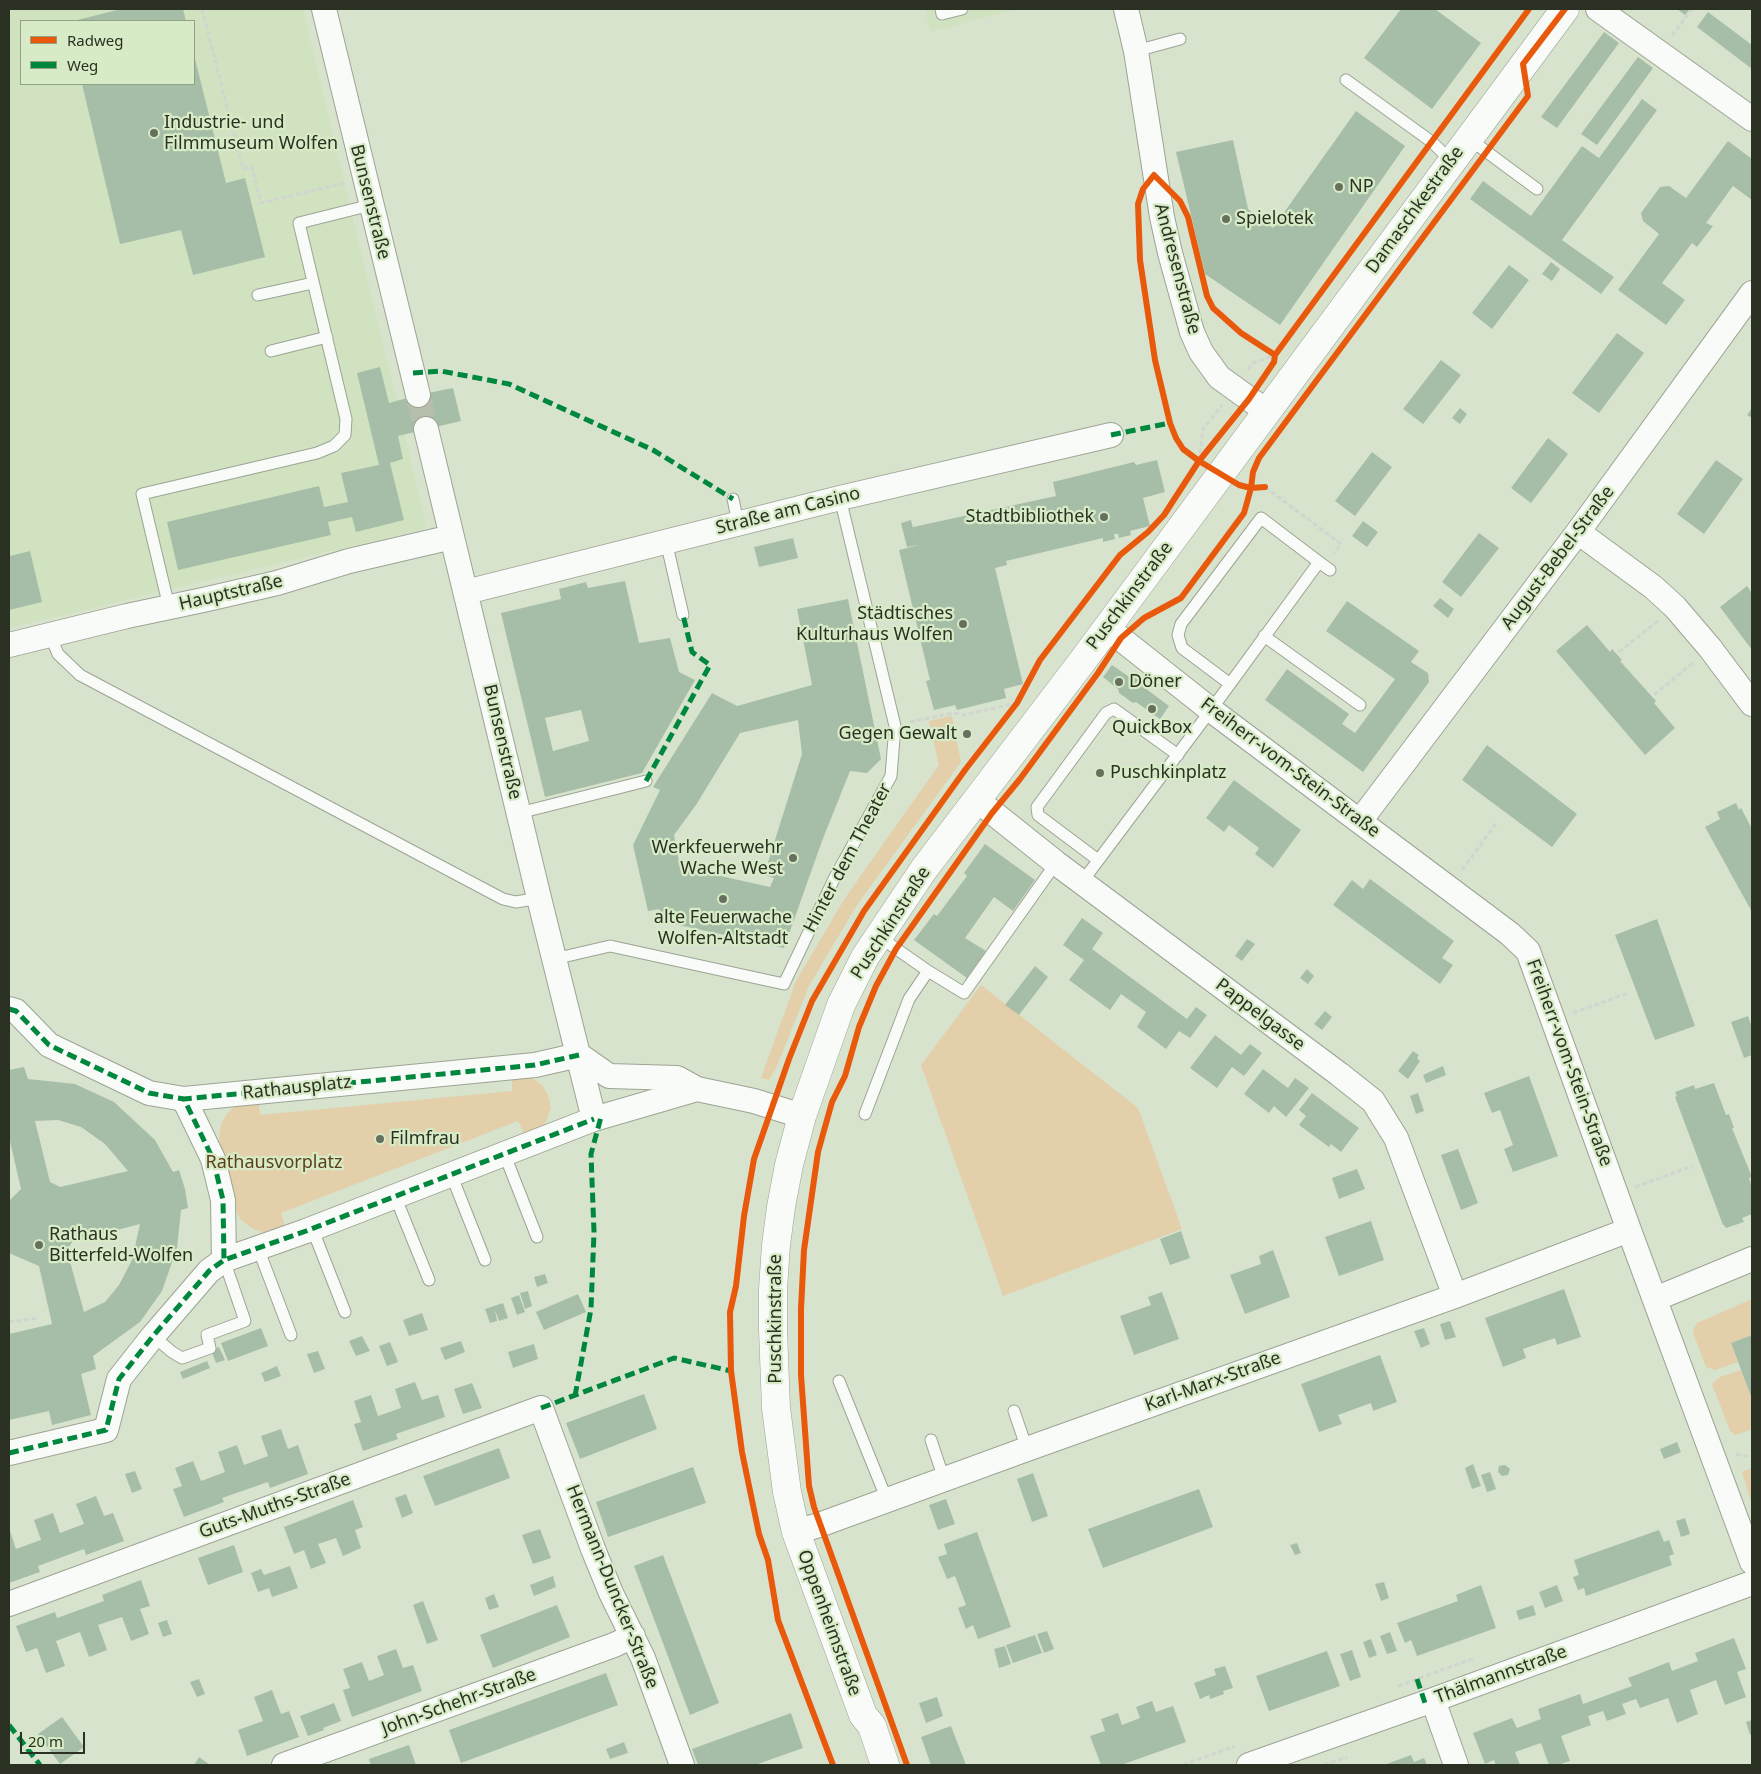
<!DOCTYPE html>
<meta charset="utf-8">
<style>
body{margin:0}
#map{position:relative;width:1761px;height:1774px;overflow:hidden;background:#d8e3ce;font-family:"Noto Sans",sans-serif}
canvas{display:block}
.frame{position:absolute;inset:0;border:10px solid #2a3123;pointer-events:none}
.legend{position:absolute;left:20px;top:20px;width:175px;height:65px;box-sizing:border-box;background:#d7ebc6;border:1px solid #92a185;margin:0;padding:6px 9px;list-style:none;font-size:15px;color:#2a3123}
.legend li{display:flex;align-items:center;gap:10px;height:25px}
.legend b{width:25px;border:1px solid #92a185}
.scale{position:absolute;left:20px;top:1732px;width:65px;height:22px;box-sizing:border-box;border:2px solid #2a3123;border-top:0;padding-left:6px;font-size:15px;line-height:18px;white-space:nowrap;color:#2a3123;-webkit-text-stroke:4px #d7ebc6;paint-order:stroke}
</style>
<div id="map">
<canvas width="1761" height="1774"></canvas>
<div class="frame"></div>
<ul class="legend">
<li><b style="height:6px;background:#e8590c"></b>Radweg</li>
<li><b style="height:6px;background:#00873e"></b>Weg</li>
</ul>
<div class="scale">20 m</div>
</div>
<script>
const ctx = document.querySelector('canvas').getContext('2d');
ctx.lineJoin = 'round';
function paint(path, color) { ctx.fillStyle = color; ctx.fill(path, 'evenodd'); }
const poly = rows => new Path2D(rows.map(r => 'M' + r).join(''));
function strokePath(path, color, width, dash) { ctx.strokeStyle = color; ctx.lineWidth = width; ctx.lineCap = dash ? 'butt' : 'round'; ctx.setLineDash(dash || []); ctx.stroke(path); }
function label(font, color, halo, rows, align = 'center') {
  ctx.font = font + ' "Noto Sans",sans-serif'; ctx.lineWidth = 4.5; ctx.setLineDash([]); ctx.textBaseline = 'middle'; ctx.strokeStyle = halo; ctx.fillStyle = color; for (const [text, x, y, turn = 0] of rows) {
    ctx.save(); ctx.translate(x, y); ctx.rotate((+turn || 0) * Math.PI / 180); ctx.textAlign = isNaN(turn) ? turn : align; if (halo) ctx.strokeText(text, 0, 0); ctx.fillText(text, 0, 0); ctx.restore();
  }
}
paint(poly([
 [9,9,303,9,427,528,9,628],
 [21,21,194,21,194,84,21,84],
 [925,9,1017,9,930,32]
]), '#d0e2c0');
paint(poly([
 [952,716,961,762,857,905,809,986,777,1066,769,1080,761,1078,796,981,845,898,939,765,929,721],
 [981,985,1138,1108,1182,1229,1003,1296,921,1065],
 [512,1074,531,1077,542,1085,548,1095,551,1108,545,1124,538,1131,526,1137,518,1121,281,1213,286,1230,265,1233,253,1229,240,1219,232,1200,219,1138,221,1125,227,1113,239,1103,258,1099,260,1115,512,1091],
 [1752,1299,1752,1335,1731,1343,1738,1362,1715,1370,1706,1367,1693,1333,1694,1328,1697,1323],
 [1741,1370,1752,1400,1752,1429,1736,1435,1730,1431,1712,1384,1720,1377],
 [1752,1468,1752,1505,1742,1472]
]), '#e3cfaa');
paint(poly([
 [121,9,183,9,186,21,73,21],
 [1401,9,1435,9,1481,43,1432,109,1364,58],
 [1677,9,1690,9,1685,15],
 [1708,12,1752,45,1752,69,1697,27],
 [1604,32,1619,43,1557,128,1541,117],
 [194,55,226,183,245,178,265,257,193,275,181,230,120,244,82,84,194,84],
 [1638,57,1653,68,1597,145,1581,134],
 [1642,99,1657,110,1562,240,1614,277,1601,294,1470,199,1483,181,1531,216,1582,146,1599,158],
 [1356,111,1405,146,1280,325,1205,274,1176,152,1233,140,1248,209,1273,228],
 [1728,141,1752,159,1752,200,1733,186,1706,223,1713,226,1697,247,1692,243,1662,283,1685,300,1666,325,1618,290,1659,234,1643,221,1641,213,1660,187,1669,186,1686,198],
 [1551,262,1560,269,1552,281,1542,274],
 [1509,265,1529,280,1492,329,1472,313],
 [1617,333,1644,353,1599,413,1572,393],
 [1441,360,1461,375,1423,424,1403,409],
 [380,367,389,403,418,395,453,388,461,421,398,436,403,459,390,463,404,520,356,532,352,517,328,522,331,535,178,570,167,522,319,486,324,507,348,502,341,473,379,465,357,373],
 [1460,408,1467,414,1460,424,1452,418],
 [1752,408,1752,418,1747,415],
 [1548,438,1568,454,1531,503,1511,488],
 [1372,452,1392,467,1355,516,1335,501],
 [1157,460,1165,492,1143,498,1150,526,1130,531,1131,535,1119,538,1118,534,1114,534,1115,539,1103,542,1103,538,1006,561,1007,565,995,568,1023,684,1004,689,1006,698,957,710,955,705,934,710,926,681,930,680,899,550,919,545,907,547,901,523,911,520,915,536,913,527,1056,496,1053,482,1134,462,1136,465],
 [1716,460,1743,479,1704,534,1677,514],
 [1363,521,1378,532,1367,547,1352,536],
 [1479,533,1499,548,1461,597,1442,582],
 [793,538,798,558,759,567,754,547],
 [30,551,42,602,9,610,9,552,10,556],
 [625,581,639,643,670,638,679,672,695,680,642,773,545,797,501,613,561,599,559,589,586,582,588,588],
 [581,710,589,741,553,751,545,718],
 [1747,586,1752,593,1752,650,1720,607],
 [1440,598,1454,609,1448,618,1433,606],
 [848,599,881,759,867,773,850,771,822,841,784,948,665,922,659,909,648,911,633,845,660,790,653,787,712,693,737,706,812,685,797,609],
 [798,720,802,754,764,875,774,878,770,887,680,867,674,835,696,805,740,733],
 [1347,601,1419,651,1411,662,1428,673,1429,682,1363,772,1265,700,1287,669,1349,714,1342,724,1355,733,1395,679,1326,631],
 [1587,625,1610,652,1612,649,1622,660,1620,661,1656,701,1654,703,1675,728,1645,755,1556,651],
 [1112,665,1128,676,1131,675,1140,681,1141,685,1169,706,1160,719,1136,702,1133,703,1119,693,1118,689,1103,677],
 [1487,745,1577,814,1552,847,1462,780],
 [1234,780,1301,830,1273,868,1255,854,1259,848,1229,825,1224,832,1206,818],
 [1736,803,1739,810,1741,808,1752,829,1752,912,1705,827,1720,819,1717,812],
 [985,844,1035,880,1013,911,994,897,965,938,986,951,967,978,914,940,934,914,937,916,967,876,964,873],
 [1370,879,1454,941,1442,958,1453,965,1440,984,1333,905,1352,880,1363,889],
 [1082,918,1103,933,1092,949,1187,1019,1196,1007,1207,1015,1190,1038,1179,1031,1166,1049,1137,1027,1146,1012,1121,994,1110,1010,1069,980,1084,960,1063,945],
 [1657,919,1695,1026,1655,1040,1615,935],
 [1247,939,1255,944,1242,961,1235,956],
 [1035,966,1048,977,1019,1015,1005,1005],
 [1307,969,1314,976,1308,984,1300,978],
 [1325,1011,1332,1017,1322,1030,1314,1024],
 [1748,1016,1752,1027,1752,1055,1744,1058,1731,1022],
 [1215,1035,1241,1055,1250,1044,1262,1053,1244,1076,1232,1067,1217,1088,1190,1068],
 [1413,1051,1419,1055,1417,1058,1420,1061,1408,1079,1398,1071],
 [1443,1066,1446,1075,1426,1083,1423,1075],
 [24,1067,28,1079,75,1084,114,1102,155,1140,173,1172,179,1170,185,1189,188,1208,181,1210,177,1248,162,1291,140,1322,93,1356,96,1369,81,1374,91,1415,52,1425,49,1411,9,1420,9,1334,52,1324,39,1266,11,1254,9,1251,9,1201,21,1189,9,1137,9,1070],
 [58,1120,81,1127,105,1144,128,1171,60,1187,50,1182,35,1121],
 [140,1224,132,1260,119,1285,105,1302,84,1312,67,1251,72,1242],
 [1263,1069,1288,1088,1295,1078,1309,1088,1286,1117,1274,1106,1269,1113,1244,1094],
 [1529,1076,1558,1156,1513,1172,1504,1149,1513,1145,1500,1110,1492,1113,1484,1093],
 [1714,1083,1726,1115,1729,1114,1734,1128,1732,1128,1752,1177,1749,1178,1752,1187,1752,1214,1742,1218,1744,1222,1726,1228,1724,1225,1723,1225,1675,1097,1677,1096,1675,1092,1694,1085,1695,1089],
 [1312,1093,1359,1128,1341,1152,1331,1144,1329,1147,1299,1125,1306,1116,1299,1110],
 [1418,1093,1424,1111,1416,1114,1410,1096],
 [1458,1149,1478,1203,1461,1210,1441,1155],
 [1357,1169,1365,1189,1339,1199,1332,1178],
 [1371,1221,1384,1260,1339,1276,1325,1237],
 [1181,1231,1190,1258,1170,1265,1160,1239],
 [1273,1250,1290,1297,1245,1314,1230,1275,1261,1264,1259,1256],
 [545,1274,548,1283,537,1287,534,1277],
 [1564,1289,1581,1337,1557,1345,1555,1338,1523,1349,1526,1358,1503,1367,1485,1318],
 [528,1291,532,1306,525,1309,520,1293],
 [1162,1292,1179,1339,1134,1355,1120,1316,1151,1305,1148,1297],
 [578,1294,586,1312,544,1330,536,1312],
 [519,1295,525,1312,517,1315,511,1298],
 [503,1303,508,1318,499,1321,495,1310,497,1321,490,1323,485,1309],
 [422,1313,428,1330,409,1336,403,1320],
 [1450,1321,1456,1337,1445,1340,1440,1324],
 [261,1328,268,1346,228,1361,221,1343],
 [1424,1328,1430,1344,1421,1348,1414,1331],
 [1752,1335,1752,1399,1731,1343],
 [362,1336,370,1351,356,1356,349,1341],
 [461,1341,465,1352,445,1360,440,1348],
 [390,1342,398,1362,387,1366,379,1346],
 [534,1344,538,1359,513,1368,508,1352],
 [219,1347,225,1360,216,1363,211,1350],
 [318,1351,325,1369,314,1373,307,1354],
 [1380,1355,1397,1402,1373,1411,1371,1403,1338,1415,1342,1424,1319,1432,1301,1384],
 [207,1361,210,1368,183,1379,180,1372],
 [277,1366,281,1376,265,1382,261,1373],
 [415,1382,422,1400,438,1395,445,1417,396,1434,398,1439,363,1451,354,1424,361,1422,354,1401,371,1395,378,1416,401,1408,395,1389],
 [472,1383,482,1408,463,1414,454,1389],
 [644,1394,657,1429,580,1459,566,1423],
 [281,1429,288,1449,298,1445,308,1474,270,1488,268,1482,222,1498,224,1502,184,1517,173,1489,182,1486,175,1468,193,1461,201,1481,225,1472,218,1452,237,1445,244,1465,268,1456,261,1436],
 [1677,1442,1681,1452,1664,1459,1660,1449],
 [499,1448,510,1478,435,1506,423,1476],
 [1473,1464,1481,1486,1472,1489,1465,1468],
 [1505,1465,1510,1469,1508,1475,1502,1476,1498,1472,1499,1466],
 [693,1467,706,1503,608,1537,596,1502],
 [135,1471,142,1489,132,1493,125,1474],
 [1490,1472,1496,1489,1487,1492,1481,1475],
 [1033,1473,1048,1516,1032,1522,1017,1479],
 [1199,1489,1213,1527,1103,1568,1088,1529],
 [406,1494,413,1513,402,1518,395,1498],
 [96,1496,104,1516,113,1513,124,1541,86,1555,84,1549,38,1566,40,1572,9,1583,9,1528,16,1549,41,1540,34,1520,53,1513,60,1533,84,1524,76,1504],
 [946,1499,955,1524,938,1530,929,1505],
 [353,1500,363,1527,355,1530,361,1548,343,1556,336,1538,318,1544,326,1563,311,1569,304,1550,294,1554,284,1527],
 [1685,1518,1690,1534,1681,1537,1676,1521],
 [540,1529,551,1558,533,1564,522,1535],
 [1659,1530,1664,1542,1669,1540,1674,1554,1669,1556,1672,1565,1586,1596,1584,1588,1578,1590,1573,1577,1579,1575,1574,1560],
 [977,1532,1011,1627,978,1639,973,1625,966,1629,958,1608,966,1605,955,1576,947,1579,938,1557,947,1554,944,1544],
 [1297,1543,1301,1553,1295,1555,1290,1545],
 [234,1545,243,1572,208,1585,198,1558],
 [663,1555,719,1703,690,1715,634,1566],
 [290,1566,298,1588,272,1597,269,1588,258,1592,251,1573,261,1569,264,1575],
 [553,1576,556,1587,534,1596,530,1585],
 [141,1580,150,1606,140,1609,149,1634,131,1641,122,1617,98,1625,107,1650,89,1657,80,1632,56,1641,65,1666,46,1673,37,1648,26,1652,16,1626,55,1612,57,1618,104,1601,102,1595],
 [1384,1582,1389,1598,1381,1601,1375,1584],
 [1481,1585,1496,1628,1417,1656,1411,1640,1405,1643,1397,1623,1458,1601,1456,1595],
 [1557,1585,1563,1601,1545,1608,1539,1592],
 [494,1594,499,1607,489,1610,485,1598],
 [423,1601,438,1640,427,1644,413,1605],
 [557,1605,570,1637,493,1668,480,1635],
 [1533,1605,1536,1615,1519,1620,1516,1611],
 [167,1620,172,1634,163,1637,158,1623],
 [1047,1631,1054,1649,1044,1653,1037,1634],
 [1390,1632,1397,1651,1387,1654,1380,1636],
 [1035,1635,1042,1653,1013,1663,1006,1645],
 [1734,1638,1746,1669,1737,1672,1746,1697,1725,1705,1716,1680,1690,1690,1698,1714,1677,1723,1668,1698,1640,1708,1636,1699,1622,1704,1626,1714,1607,1721,1603,1711,1588,1716,1591,1725,1561,1736,1570,1761,1558,1765,1549,1765,1541,1743,1515,1752,1520,1765,1496,1765,1494,1760,1485,1764,1473,1733,1512,1718,1517,1728,1541,1719,1538,1709,1580,1694,1583,1704,1632,1686,1628,1678,1669,1662,1672,1671,1698,1661,1695,1653],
 [1371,1639,1377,1655,1369,1658,1363,1642],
 [1005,1646,1011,1664,999,1668,994,1649],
 [396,1649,403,1668,413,1665,422,1691,352,1717,343,1690,350,1688,343,1669,362,1662,369,1681,384,1675,377,1656],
 [1352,1650,1361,1677,1350,1681,1340,1654],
 [1327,1651,1340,1686,1269,1711,1256,1676],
 [1225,1666,1233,1688,1223,1691,1224,1694,1210,1699,1209,1695,1200,1699,1194,1683,1216,1675,1214,1669],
 [606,1673,618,1705,461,1763,449,1730],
 [199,1679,205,1694,197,1697,190,1682],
 [272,1690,281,1714,289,1711,299,1737,247,1756,238,1730,263,1721,254,1697],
 [937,1697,943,1716,926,1723,919,1703],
 [1152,1701,1156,1712,1173,1706,1186,1742,1121,1765,1101,1765,1090,1736,1105,1731,1101,1719,1118,1713,1122,1725,1140,1718,1136,1707],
 [334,1703,341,1721,323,1728,324,1730,308,1736,300,1716],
 [791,1713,803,1748,755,1765,698,1765,692,1749],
 [62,1717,84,1747,60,1764,38,1734],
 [1752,1720,1752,1734,1750,1735,1746,1722],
 [951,1726,966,1765,931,1765,921,1737],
 [624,1742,628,1753,610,1759,606,1749],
 [409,1745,416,1765,371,1765,369,1759],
 [1411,1755,1414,1762,1424,1758,1427,1765,1384,1765],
 [199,1757,210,1765,194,1765]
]), '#a6bea7');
strokePath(poly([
 [418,395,426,429]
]), '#b5bfac', 24, [24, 12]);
const service = poly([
 [941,9,942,14,962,9],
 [1136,51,1180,39],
 [1346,80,1432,142,1451,161],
 [1468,138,1537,189],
 [258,295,313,283],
 [271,351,327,337],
 [733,499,738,523],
 [666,541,683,615],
 [1319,562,1330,570],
 [169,607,142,494,317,453,334,446,345,435,346,419,299,223,371,205],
 [50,635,58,654,80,675,503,899,516,902,539,898],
 [1264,636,1360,705],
 [519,813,646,781],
 [1098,860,1038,815,1037,807,1106,713,1114,709,1178,755],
 [1082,882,1211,710,1319,562,1261,518,1181,624,1178,635,1182,648,1230,684],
 [878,936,928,971,964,993,1056,863],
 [554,959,610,946,784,984,834,879,891,776,895,726,840,498],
 [865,1114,909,999,928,971],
 [504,1153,537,1237],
 [451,1174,485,1260],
 [395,1196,429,1280],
 [312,1228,345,1312],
 [258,1248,291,1335],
 [153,1336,172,1352,182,1358,210,1348,207,1335,245,1321,224,1260],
 [839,1381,887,1500],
 [1014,1411,1027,1449],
 [931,1440,944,1479]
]);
const minor = poly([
 [324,9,418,395],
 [1126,9,1136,51,1162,217,1170,253,1192,332,1201,352,1219,377,1266,411],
 [1598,9,1752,119],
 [426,429,539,898,594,1119,697,1089],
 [1578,532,1653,587,1675,607,1710,648,1752,704],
 [466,592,840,498,1111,435],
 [1106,627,1211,710,1510,934,1528,951,1629,1230,1752,1562],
 [9,645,127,616,203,600,277,583,349,561,452,537],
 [977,800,1056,863,1339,1074,1373,1101,1396,1138,1455,1296],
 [1360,821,1578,532,1752,293],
 [9,1009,16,1011,49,1045,149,1093,184,1099],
 [579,1055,535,1065,184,1099,213,1159,223,1200,224,1260,306,1231,594,1119],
 [579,1055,609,1076,677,1078,697,1089,754,1101,802,1116],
 [1655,1299,1752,1259],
 [9,1453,106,1430,119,1379,153,1336,209,1271,224,1260],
 [796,1532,819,1525,1027,1449,1455,1296,1629,1230],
 [9,1604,541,1408,593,1549,611,1593,643,1658,682,1765],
 [1433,1700,1456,1765],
 [284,1765,614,1645,633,1636],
 [1249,1765,1433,1700,1752,1583]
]);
const tertiary = poly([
 [885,1765,872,1726,863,1715,796,1532,787,1492,776,1408,773,1330,773,1289,776,1245,781,1207,789,1165,802,1116,841,1005,865,957,924,869,1081,663,1565,9]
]);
strokePath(service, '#9ca494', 13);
strokePath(minor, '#9ca494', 26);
strokePath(tertiary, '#9ca494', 29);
strokePath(poly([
 [202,9,243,169,252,167,261,203,344,183],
 [1672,36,1692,9],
 [1248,370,1253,363,1275,355],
 [1199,461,1203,429,1222,405],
 [1265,487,1341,544,1334,553],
 [1619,652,1659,620],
 [1654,695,1694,662],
 [910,722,954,713,963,715,1017,703],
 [1462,870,1497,822],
 [1573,1013,1628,993],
 [1635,1187,1693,1166],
 [9,1322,37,1318],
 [1736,1454,1752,1457],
 [1398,1686,1475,1658],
 [1183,1765,1235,1746],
 [1324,1765,1347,1757]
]), '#d1d5cf', 3, [5, 2.5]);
strokePath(service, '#f9fbf8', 11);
strokePath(minor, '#f9fbf8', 24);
strokePath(tertiary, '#f9fbf8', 28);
strokePath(poly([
 [413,373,441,371,509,384,653,450,733,499],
 [1111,435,1170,423],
 [646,781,710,665,692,652,683,615],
 [9,1009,16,1011,49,1045,149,1093,184,1099],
 [579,1055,535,1065,184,1099,213,1159,223,1200,224,1260,306,1231,594,1119],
 [575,1396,591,1309,594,1232,591,1154,601,1117],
 [541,1408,674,1358,731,1371],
 [9,1453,106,1430,119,1379,153,1336,209,1271,224,1260],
 [1417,1679,1425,1703],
 [9,1725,40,1765]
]), '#00873e', 5, [10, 5]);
strokePath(poly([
 [1265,487,1251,488,1239,485,1199,461,1183,449,1176,438,1170,423,1155,360,1140,260,1138,204,1143,189,1154,175,1180,201,1188,217,1207,296,1213,308,1241,333,1275,355],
 [833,1765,778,1620,768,1560,759,1534,742,1452,731,1371,730,1312,736,1286,744,1216,754,1159,789,1059,812,1001,864,911,965,770,1017,703,1040,660,1120,555,1148,532,1164,515,1199,461,1249,399,1274,362,1275,355,1529,9],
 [907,1765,814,1507,809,1486,801,1375,801,1309,804,1250,818,1152,832,1102,845,1076,859,1027,876,986,896,949,992,813,1020,779,1098,673,1121,638,1144,618,1181,598,1244,513,1251,488,1253,472,1259,458,1528,96,1523,64,1565,9]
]), '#e8590c', 6);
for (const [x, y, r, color] of [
 [154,133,5,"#676f5f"],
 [1339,187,5,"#676f5f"],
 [1226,219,5,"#676f5f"],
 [1104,517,5,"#676f5f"],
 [963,624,5,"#676f5f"],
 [1119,682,5,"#676f5f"],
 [1152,709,5,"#676f5f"],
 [967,734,5,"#676f5f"],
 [1100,773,5,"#676f5f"],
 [793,858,5,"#676f5f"],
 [723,899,5,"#676f5f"],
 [380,1139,5,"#676f5f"],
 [39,1245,5,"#676f5f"]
]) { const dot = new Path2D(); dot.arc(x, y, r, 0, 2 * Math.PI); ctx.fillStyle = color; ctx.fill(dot); strokePath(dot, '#d7ebc6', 2); }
label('18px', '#2a3123', '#d7ebc6', [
 ["Industrie- und",164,123],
 ["Filmmuseum Wolfen",164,144],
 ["NP",1349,187],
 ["Spielotek",1236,219],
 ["Stadtbibliothek",1094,517,"right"],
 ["Städtisches",953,614,"right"],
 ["Kulturhaus Wolfen",953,635,"right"],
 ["Döner",1129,682],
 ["QuickBox",1152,728,"center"],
 ["Gegen Gewalt",957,734,"right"],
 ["Puschkinplatz",1110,773],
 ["Werkfeuerwehr",783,848,"right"],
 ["Wache West",783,869,"right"],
 ["alte Feuerwache",723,918,"center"],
 ["Wolfen-Altstadt",723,939,"center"],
 ["Filmfrau",390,1139],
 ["Rathaus",49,1235],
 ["Bitterfeld-Wolfen",49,1256]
], 'left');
label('18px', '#2a3123', '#d7ebc6', [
 ["Bunsenstraße",370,202,76],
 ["Damaschkestraße",1415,210,-54],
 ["Andresenstraße",1177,269,75],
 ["Straße am Casino",788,511,-14],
 ["August-Bebel-Straße",1558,558,-53],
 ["Hauptstraße",231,593,-13],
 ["Puschkinstraße",1130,596,-53],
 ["Bunsenstraße",502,742,77],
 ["Freiherr-vom-Stein-Straße",1290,768,37],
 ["Hinter dem Theater",848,858,-62],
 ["Puschkinstraße",891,923,-57],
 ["Pappelgasse",1260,1015,37],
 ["Freiherr-vom-Stein-Straße",1569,1063,70],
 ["Rathausplatz",297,1088,-6],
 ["Puschkinstraße",776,1319,-90],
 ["Karl-Marx-Straße",1213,1382,-20],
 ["Guts-Muths-Straße",275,1506,-20],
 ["Hermann-Duncker-Straße",612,1587,68],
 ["Oppenheimstraße",829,1623,70],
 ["Thälmannstraße",1501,1675,-20],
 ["John-Schehr-Straße",459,1702,-20]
]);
label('18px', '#5d401a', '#d7ebc6', [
 ["Rathausvorplatz",274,1163]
]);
</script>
